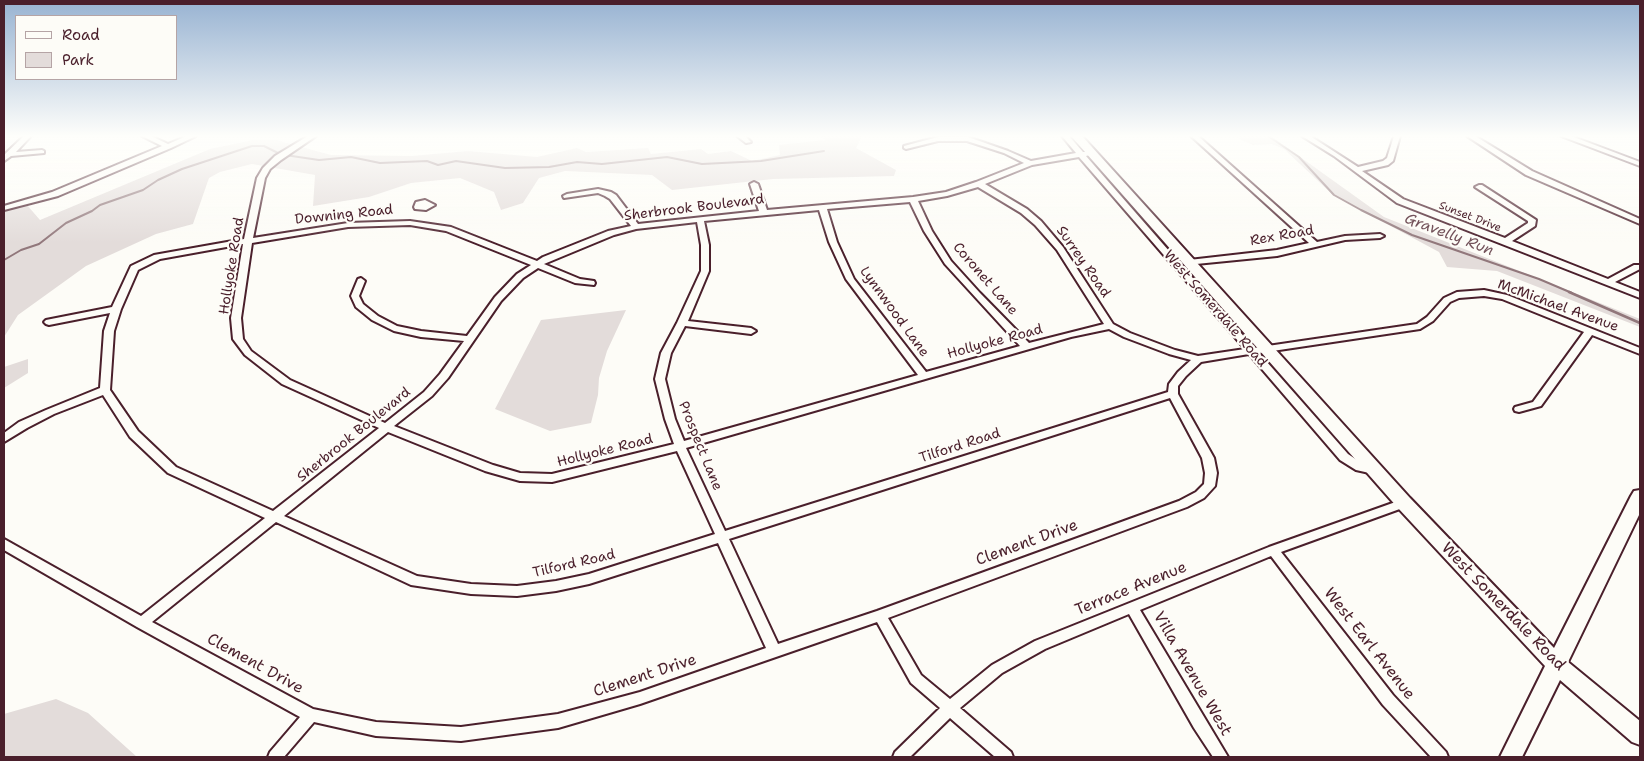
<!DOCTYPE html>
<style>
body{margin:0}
#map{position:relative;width:1644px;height:761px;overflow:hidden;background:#fdfcf7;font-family:"Shantell Sans",sans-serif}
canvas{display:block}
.frame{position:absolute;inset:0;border:5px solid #4a1f2b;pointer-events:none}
.legend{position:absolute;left:15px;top:15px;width:162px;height:65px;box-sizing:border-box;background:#fdfcf7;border:1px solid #b5a4a5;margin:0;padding:6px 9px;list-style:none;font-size:15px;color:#4a1f2b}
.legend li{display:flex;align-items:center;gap:10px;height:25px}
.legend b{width:25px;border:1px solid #b5a4a5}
</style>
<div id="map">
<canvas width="1644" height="761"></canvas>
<div class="frame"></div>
<ul class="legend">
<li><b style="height:6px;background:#fdfcf7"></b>Road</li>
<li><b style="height:14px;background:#e3dcda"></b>Park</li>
</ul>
</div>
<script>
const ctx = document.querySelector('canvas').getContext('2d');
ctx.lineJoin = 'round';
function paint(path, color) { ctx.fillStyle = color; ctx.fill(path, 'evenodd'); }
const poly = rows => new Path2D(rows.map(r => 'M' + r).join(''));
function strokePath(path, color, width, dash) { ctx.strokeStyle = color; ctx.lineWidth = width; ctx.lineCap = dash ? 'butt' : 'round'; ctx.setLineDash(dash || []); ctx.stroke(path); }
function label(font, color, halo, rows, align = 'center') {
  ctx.font = font + ' "Shantell Sans",sans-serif'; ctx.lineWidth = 4.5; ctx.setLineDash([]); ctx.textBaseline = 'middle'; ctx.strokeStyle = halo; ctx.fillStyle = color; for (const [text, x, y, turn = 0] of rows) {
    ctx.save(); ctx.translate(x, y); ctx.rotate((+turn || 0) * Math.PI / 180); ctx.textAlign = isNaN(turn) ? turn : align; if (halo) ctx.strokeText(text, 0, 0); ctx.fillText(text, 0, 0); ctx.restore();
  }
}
paint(poly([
 [822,136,862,136,856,148,896,170,894,176,773,179,672,190,652,175,565,171,539,178,523,203,501,210,494,192,460,178,411,183,369,197,313,206,315,175,252,164,220,172,209,178,193,224,156,234,86,266,18,315,4,337,4,211,27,205,40,220,210,149,253,140,276,140,331,155,412,156,468,151,537,157,577,148,586,152,648,148,651,154,701,149,708,154,731,151,752,161,780,155,779,145,825,140],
 [1237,136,1271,136,1384,217,1640,319,1640,327,1497,271,1447,267,1439,252,1333,195,1284,149,1272,144,1253,145,1241,140],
 [626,310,607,351,599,378,598,395,591,423,550,431,495,409,541,320],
 [28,359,28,373,4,388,4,367],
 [56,699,88,713,137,757,4,757,4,714]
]), '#e3dcda');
strokePath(poly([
 [1268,136,1299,157,1334,195,1361,210,1412,235,1539,279,1572,293],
 [285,155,319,160,351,157,380,163,427,161,438,165,456,161,505,168,549,167,577,162,602,164,667,157,702,164,761,161,824,151],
 [4,260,21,250,39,244,66,223,92,211,100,205,143,190,158,180,182,169,252,146,264,146,280,154]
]), '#91777b', 2);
strokePath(poly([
 [1569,292,1640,323]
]), '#91777b', 2.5);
const street = poly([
 [24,136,31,136,16,152,42,150,44,151,44,153,11,156,4,161,4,155,24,136],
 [142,136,151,136,168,144,187,136,196,136,171,148,58,196,4,210,4,206,52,192,162,146,142,136],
 [308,136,316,136,281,160,270,169,265,178,253,238,348,223,410,221,451,227,537,261,543,257,608,231,631,226,610,199,605,196,598,193,564,198,563,196,567,194,598,189,611,192,616,195,638,224,759,211,750,184,754,182,758,184,767,210,913,197,946,192,976,182,1024,163,1004,153,967,141,938,141,906,149,904,148,904,146,938,137,968,137,1008,151,1031,161,1076,153,1062,136,1069,136,1083,152,1093,152,1093,154,1086,156,1254,348,1417,324,1427,317,1444,298,1457,292,1484,290,1507,295,1640,348,1640,354,1592,335,1541,406,1519,412,1515,411,1514,409,1515,407,1533,402,1584,332,1502,299,1484,296,1459,298,1450,302,1433,321,1420,329,1259,353,1348,454,1363,464,1378,467,1380,470,1378,473,1374,474,1356,470,1340,460,1249,354,1201,362,1186,376,1178,386,1178,394,1214,458,1217,473,1215,486,1204,498,1187,507,888,618,921,675,950,699,992,665,1035,641,1269,547,1404,499,1408,500,1410,503,1408,506,1281,552,1393,695,1446,752,1448,757,1431,757,1383,705,1271,556,1140,610,1228,757,1213,757,1194,728,1129,614,1045,649,1002,673,960,708,1011,752,1013,757,995,757,950,718,910,757,893,757,895,752,940,708,911,683,877,622,640,704,558,728,461,741,376,736,314,722,284,757,268,757,270,752,300,717,137,627,4,550,4,539,141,616,265,518,168,473,130,437,103,395,54,414,27,428,4,442,4,433,19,422,46,410,100,388,104,331,110,313,49,325,46,324,44,322,46,320,112,307,131,266,154,255,244,239,257,178,263,168,275,156,308,136],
 [1079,157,1245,349,1198,356,1175,350,1130,333,1113,324,1063,247,1041,221,1027,209,985,184,1032,165,1079,157],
 [978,187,1021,213,1035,225,1057,250,1104,324,1029,343,980,293,951,261,932,231,918,201,947,196,978,187],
 [910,202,924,231,945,264,1020,346,926,372,854,279,837,242,827,209,910,202],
 [819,210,829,242,846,279,918,375,684,441,675,419,665,379,671,353,685,326,751,334,756,331,751,328,688,321,709,271,709,245,704,221,819,210],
 [697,222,701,245,701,271,677,323,661,353,655,379,665,419,674,444,552,474,520,473,493,465,394,426,432,396,448,378,501,301,523,278,538,268,575,283,594,285,595,283,594,281,580,279,544,264,614,235,636,229,697,222],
 [410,225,446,231,531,265,517,274,495,297,467,336,421,331,397,326,378,316,363,304,359,296,365,281,361,278,358,279,351,296,356,307,372,320,394,331,421,337,464,341,440,374,424,392,385,423,290,380,251,351,243,339,241,318,252,243,348,227,410,225],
 [243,244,231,318,233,339,245,355,282,384,379,428,273,511,176,467,138,431,110,390,114,331,121,309,138,270,160,259,243,244],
 [1109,329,1124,337,1169,354,1191,360,1178,372,1169,384,1168,392,725,531,686,448,1071,337,1109,329],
 [1170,398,1202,458,1205,473,1204,484,1196,492,1179,501,877,611,778,644,729,539,1170,398],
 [388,432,485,471,520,481,552,482,677,451,715,534,589,574,556,581,517,586,471,584,417,576,284,516,388,432],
 [276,522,411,585,471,594,517,596,556,591,589,584,718,543,766,648,640,692,558,714,461,727,376,722,313,709,152,622,276,522],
 [737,136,745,136,751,142,746,143,737,136],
 [1191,136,1198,136,1317,242,1345,236,1380,234,1384,236,1380,238,1345,240,1277,256,1186,265,1186,261,1189,260,1277,250,1309,243,1191,136],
 [1302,136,1310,136,1358,167,1383,161,1387,158,1394,136,1400,136,1393,161,1388,165,1362,171,1403,199,1505,238,1528,223,1528,221,1475,187,1479,185,1482,185,1536,220,1535,226,1512,241,1608,279,1634,265,1640,265,1640,269,1615,282,1640,292,1640,298,1397,203,1334,156,1302,136],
 [1467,136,1475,136,1532,171,1640,219,1640,224,1526,175,1467,136],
 [1561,136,1571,136,1640,162,1640,166,1561,136],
 [425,200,435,205,426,210,415,209,414,207,416,202,425,200]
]);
const secondary = poly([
 [1071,136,1082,136,1410,498,1554,648,1631,496,1634,491,1640,490,1640,513,1568,662,1640,721,1640,745,1632,742,1560,680,1522,757,1500,757,1545,666,1398,508,1071,136]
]);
strokePath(street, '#4a1f2b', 4);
strokePath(secondary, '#4a1f2b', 4);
paint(street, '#fdfcf7');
paint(secondary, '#fdfcf7');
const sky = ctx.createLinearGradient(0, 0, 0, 243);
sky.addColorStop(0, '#98b3d2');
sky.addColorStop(0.56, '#fefefb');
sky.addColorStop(1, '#fefefb00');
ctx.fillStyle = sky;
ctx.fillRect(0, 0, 1644, 243);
label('11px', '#4a1f2b', '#fdfcf7', [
 ["Sunset Drive",1470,217,21]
]);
label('14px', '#4a1f2b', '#fdfcf7', [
 ["Sherbrook Boulevard",694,208,-7],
 ["Downing Road",344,215,-6],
 ["Rex Road",1282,236,-10],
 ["Surrey Road",1083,262,55],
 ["Hollyoke Road",232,266,-81],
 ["Coronet Lane",985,279,49],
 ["McMichael Avenue",1558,306,20],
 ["West Somerdale Road",1215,309,49],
 ["Lynnwood Lane",894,312,54],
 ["Hollyoke Road",995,342,-15],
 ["Sherbrook Boulevard",354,435,-39],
 ["Prospect Lane",700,446,68],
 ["Tilford Road",960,446,-18],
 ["Hollyoke Road",605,451,-14],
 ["Tilford Road",574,564,-13]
]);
label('italic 15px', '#73525a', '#fdfcf7', [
 ["Gravelly Run",1449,235,21]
]);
label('16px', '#4a1f2b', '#fdfcf7', [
 ["Clement Drive",1027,543,-20],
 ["Terrace Avenue",1131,589,-22],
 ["West Somerdale Road",1503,607,46],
 ["West Earl Avenue",1369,644,52],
 ["Clement Drive",255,664,29],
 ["Villa Avenue West",1192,674,60],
 ["Clement Drive",645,676,-18]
]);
</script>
